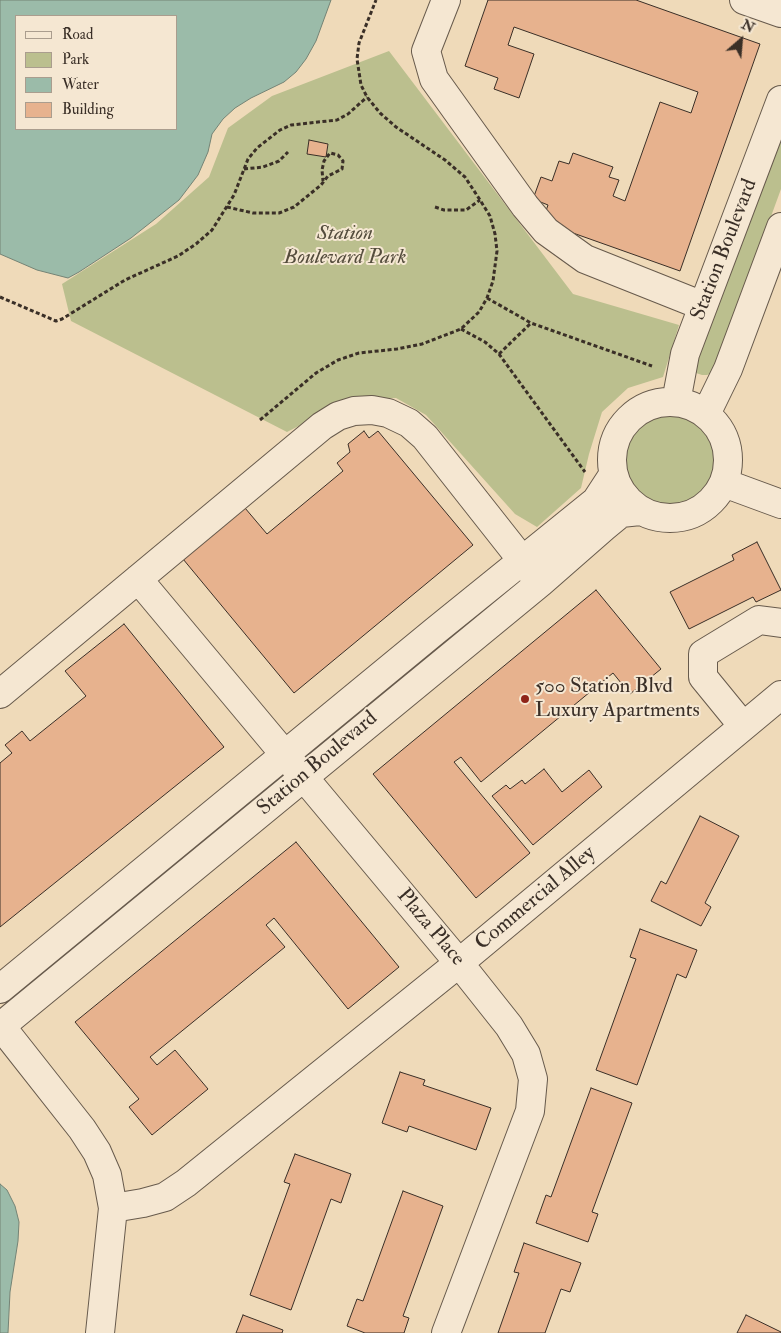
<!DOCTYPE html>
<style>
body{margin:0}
#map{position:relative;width:781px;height:1333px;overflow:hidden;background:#efdab9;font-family:"IM FELL Double Pica",serif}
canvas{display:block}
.legend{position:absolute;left:15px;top:15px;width:162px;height:115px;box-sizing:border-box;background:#f5e7d2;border:1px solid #aa9d8e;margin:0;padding:6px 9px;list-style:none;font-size:15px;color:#3a2f27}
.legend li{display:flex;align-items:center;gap:10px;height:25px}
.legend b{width:25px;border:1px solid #aa9d8e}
.north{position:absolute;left:716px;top:15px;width:50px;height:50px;-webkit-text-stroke:4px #f5e7d2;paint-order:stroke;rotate:27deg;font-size:14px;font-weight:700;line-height:20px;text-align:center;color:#3a2f27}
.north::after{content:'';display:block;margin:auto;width:18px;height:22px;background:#3a2f27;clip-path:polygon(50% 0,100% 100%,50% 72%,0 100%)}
</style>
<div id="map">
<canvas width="781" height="1333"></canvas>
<ul class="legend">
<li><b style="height:6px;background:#f5e7d2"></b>Road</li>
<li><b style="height:14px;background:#bbbf8e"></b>Park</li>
<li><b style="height:14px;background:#9bbba9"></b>Water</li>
<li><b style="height:14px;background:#e7b28e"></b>Building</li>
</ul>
<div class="north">N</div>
</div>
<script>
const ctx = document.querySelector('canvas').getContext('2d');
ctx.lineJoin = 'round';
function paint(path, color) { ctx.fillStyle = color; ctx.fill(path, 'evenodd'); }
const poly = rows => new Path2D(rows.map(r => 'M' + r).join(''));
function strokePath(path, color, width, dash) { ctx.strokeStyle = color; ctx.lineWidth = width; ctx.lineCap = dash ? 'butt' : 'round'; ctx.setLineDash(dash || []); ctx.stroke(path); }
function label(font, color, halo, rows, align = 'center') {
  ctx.font = font + ' "IM FELL Double Pica",serif'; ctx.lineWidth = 4; ctx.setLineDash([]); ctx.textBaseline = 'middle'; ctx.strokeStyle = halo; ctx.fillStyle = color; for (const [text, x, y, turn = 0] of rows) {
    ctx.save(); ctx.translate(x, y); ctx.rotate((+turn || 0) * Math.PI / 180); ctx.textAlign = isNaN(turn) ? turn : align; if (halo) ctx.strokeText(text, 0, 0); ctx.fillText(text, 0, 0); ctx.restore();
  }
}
paint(poly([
 [389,51,573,294,679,325,663,377,628,388,602,412,589,454,581,488,537,527,515,514,426,415,396,398,351,399,287,432,71,321,62,284,156,224,209,177,228,128,272,96],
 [781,121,781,189,719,359,712,373,707,375,702,375,696,373,693,368],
 '624 458a46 46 0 1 1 92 0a46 46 0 1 1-92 0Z',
 [426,649,435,660,334,741,325,731]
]), '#bbbf8e');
const water = poly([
 [0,0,331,0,316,41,306,59,296,72,284,82,251,98,235,108,223,119,212,134,208,152,198,175,179,200,131,238,79,272,68,278,37,270,0,254,0,0],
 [176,16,176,129,16,129,16,16,176,16],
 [0,1184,7,1190,15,1206,19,1222,18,1241,10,1292,8,1333,0,1333,0,1184]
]);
paint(water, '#9bbba9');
strokePath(water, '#748375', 1);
const building = poly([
 [488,0,636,0,760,44,680,271,542,222,548,205,533,199,541,177,552,181,559,161,569,164,573,153,613,167,609,177,619,180,613,196,625,201,660,102,691,113,698,92,514,27,508,45,534,54,519,98,494,89,498,78,465,66,488,0],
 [309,140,328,144,326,157,307,154,309,140],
 [364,431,369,438,378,431,473,545,294,693,183,559,245,508,267,534,343,471,337,463,350,452,348,444,364,431],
 [757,542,781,590,756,602,753,597,689,629,670,592,734,560,732,555,757,542],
 [596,590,661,669,630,694,613,673,481,782,461,757,454,762,530,853,476,898,373,774,596,590],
 [124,624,224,747,0,927,0,763,12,753,5,745,22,731,30,741,86,696,65,671,124,624],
 [544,769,562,792,589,770,602,787,533,845,492,796,506,785,510,789,522,780,525,784,544,769],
 [700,816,739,836,705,903,711,907,701,926,651,901,661,881,666,884,700,816],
 [296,842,399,967,348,1009,274,918,266,925,285,947,150,1057,157,1065,175,1050,208,1089,152,1135,129,1107,139,1099,75,1022,296,842],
 [640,929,697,950,686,978,677,974,637,1085,596,1070,636,959,630,957,640,929],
 [400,1072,425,1080,423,1085,491,1108,476,1150,409,1126,407,1132,382,1123,400,1072],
 [591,1088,632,1103,592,1212,598,1214,588,1242,536,1223,546,1195,551,1197,591,1088],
 [295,1154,351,1174,341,1203,331,1199,291,1310,250,1295,290,1184,284,1182,295,1154],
 [403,1191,443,1206,403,1316,409,1318,404,1333,365,1333,347,1326,357,1299,363,1301,403,1191],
 [524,1243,581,1263,570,1292,561,1289,545,1333,498,1333,519,1273,514,1272,524,1243],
 [243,1315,283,1330,282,1333,236,1333,243,1315],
 [746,1315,781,1332,781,1333,737,1333,746,1315]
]);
paint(building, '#e7b28e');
strokePath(building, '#3a2f27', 1);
const minor = poly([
 [446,0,426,51,434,79,525,206,546,231,585,259,703,306],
 [744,0,781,13],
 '612 460a58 58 0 1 1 116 0a58 58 0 1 1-116 0Z',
 [676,402,685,354,781,100],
 [706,414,728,369,781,227],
 [724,483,781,504],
 [138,579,459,963,509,1026,526,1054,533,1079,530,1111,446,1333],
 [0,694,322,426,338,416,354,411,372,410,388,413,409,423,425,437,533,574],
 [743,726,703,677,703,654,759,620,781,623],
 [0,989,435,631,596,501,613,475],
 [0,1025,82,1129,97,1152,107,1175,113,1208,100,1333],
 [0,1027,540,583,604,527,621,513,640,511],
 [113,1208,143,1203,165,1197,186,1183,459,963,781,695]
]);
strokePath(minor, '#675a4c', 30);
strokePath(poly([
 [244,169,263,167,279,161,288,152],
 [227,207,253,213,279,213,294,207,321,185,328,176,342,169,343,161,338,155,330,153,324,161,322,170,323,181],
 [435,207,444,210,466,210,480,200],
 [0,297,56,321,62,319,125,280,178,256,196,244,212,230,234,195,248,159,257,148,280,130,291,125,337,120,348,114,367,97],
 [487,298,531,323,652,366],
 [461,329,485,342,499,354,585,472],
 [499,354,531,323],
 [260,420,316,373,338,360,359,353,397,349,422,344,461,329,479,312,487,298,493,281,497,251,495,234,490,216,480,200,465,177,445,160,396,127,380,113,367,97,361,85,357,59,359,43,376,0]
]), '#3a2f27', 3, [4, 2.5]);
strokePath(minor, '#f5e7d2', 28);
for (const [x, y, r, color] of [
 [525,699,5,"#8f2418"]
]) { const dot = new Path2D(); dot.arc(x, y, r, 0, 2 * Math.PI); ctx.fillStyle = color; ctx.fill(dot); strokePath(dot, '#f5e7d2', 2); }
label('italic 21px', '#544c3c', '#f5e7d2', [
 ["Station",345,234],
 ["Boulevard Park",345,258]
]);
label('21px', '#3a2f27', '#f5e7d2', [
 ["Station Boulevard",725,250,-69],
 ["Station Boulevard",318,764,-40],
 ["Commercial Alley",536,899,-40],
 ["Plaza Place",430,928,50]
]);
label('21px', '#3a2f27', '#f5e7d2', [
 ["500 Station Blvd",535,687],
 ["Luxury Apartments",535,711]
], 'left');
</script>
